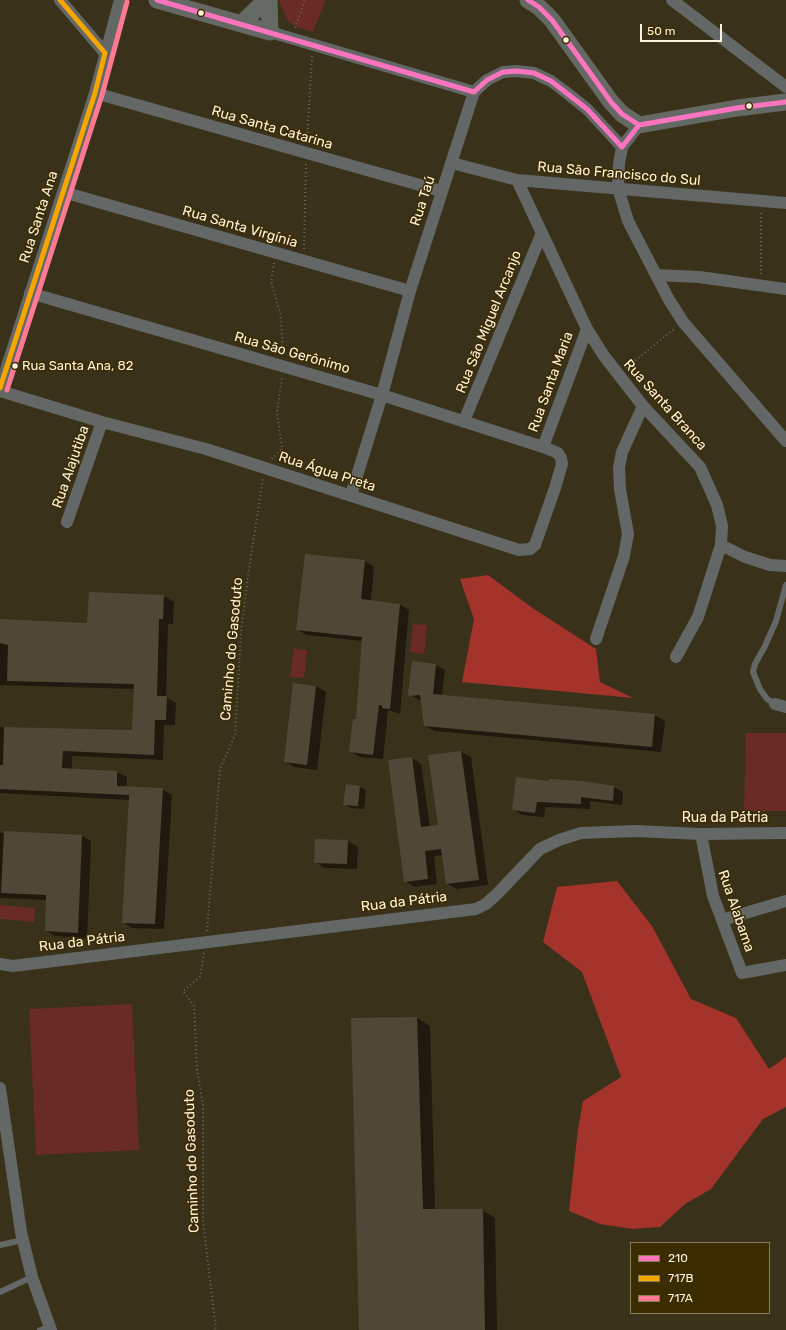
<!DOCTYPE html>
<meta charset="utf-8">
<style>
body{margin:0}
#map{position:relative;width:786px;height:1330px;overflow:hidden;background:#3a311a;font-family:Rubik,sans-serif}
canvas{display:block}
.legend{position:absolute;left:630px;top:1242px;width:140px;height:72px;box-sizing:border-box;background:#3c2c01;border:1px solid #897c59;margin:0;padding:5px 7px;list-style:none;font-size:12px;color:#fdf3dd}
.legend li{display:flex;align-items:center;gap:8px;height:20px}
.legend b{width:20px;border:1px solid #897c59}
.scale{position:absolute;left:640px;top:24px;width:82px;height:18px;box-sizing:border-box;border:2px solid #fdf3dd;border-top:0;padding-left:5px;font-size:12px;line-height:14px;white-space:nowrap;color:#fdf3dd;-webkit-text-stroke:3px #3c2c01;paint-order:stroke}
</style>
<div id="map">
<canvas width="786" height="1330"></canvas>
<ul class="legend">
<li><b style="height:5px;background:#fc73be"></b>210</li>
<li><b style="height:5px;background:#f7a600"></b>717B</li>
<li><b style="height:5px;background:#fe7a93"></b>717A</li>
</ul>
<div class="scale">50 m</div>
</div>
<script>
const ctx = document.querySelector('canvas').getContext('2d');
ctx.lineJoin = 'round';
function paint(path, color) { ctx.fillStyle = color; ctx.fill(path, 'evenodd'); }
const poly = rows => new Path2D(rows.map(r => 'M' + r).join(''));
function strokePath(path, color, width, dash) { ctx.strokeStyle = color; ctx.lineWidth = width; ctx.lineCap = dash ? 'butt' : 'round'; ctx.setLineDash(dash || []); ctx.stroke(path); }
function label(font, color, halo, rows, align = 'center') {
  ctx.font = font + ' Rubik,sans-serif'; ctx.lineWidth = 3; ctx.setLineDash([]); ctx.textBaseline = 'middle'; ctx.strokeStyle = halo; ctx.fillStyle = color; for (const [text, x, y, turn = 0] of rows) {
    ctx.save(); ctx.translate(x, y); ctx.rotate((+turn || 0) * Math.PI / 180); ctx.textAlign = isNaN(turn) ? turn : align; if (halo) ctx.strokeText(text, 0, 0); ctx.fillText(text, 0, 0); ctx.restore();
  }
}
paint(poly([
 [279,0,326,0,313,32,294,26,287,20],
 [413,624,427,625,424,654,410,652],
 [294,648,307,650,304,678,290,677],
 [746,733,786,733,786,811,744,811],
 [0,905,35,908,34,922,0,919],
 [132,1004,139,1150,36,1155,29,1009]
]), '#692b23');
paint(poly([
 [488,575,534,609,596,649,600,682,633,698,462,682,474,619,460,579],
 [617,881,652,926,691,999,736,1018,769,1069,786,1057,786,1107,763,1119,711,1189,685,1204,660,1227,632,1229,600,1224,569,1211,578,1129,583,1101,621,1077,582,972,543,942,557,887]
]), '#a4332b');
paint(poly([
 [365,561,374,567,371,601,399,604,409,610,400,714,388,710,383,759,360,757,350,751,357,720,363,641,307,635,298,630],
 [90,593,164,596,174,602,173,624,168,624,166,697,176,703,175,725,164,725,163,760,72,756,72,769,117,772,127,777,126,788,162,789,172,795,164,929,132,928,123,922,130,800,0,793,0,727,133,731,135,689,0,685,0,620,88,625],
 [436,665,445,670,442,695,655,715,665,721,661,752,435,731,425,726,422,701,410,695],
 [294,684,316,686,326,692,317,770,294,767,285,761],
 [461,752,471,757,488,885,457,889,447,884,443,855,434,856,437,884,415,887,405,881,412,758,421,764,430,827,439,826],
 [550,782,582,782,614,787,623,792,622,805,590,801,590,809,545,807,544,817,522,815,513,809],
 [347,785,360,787,366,790,364,809,351,808,344,804],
 [0,833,82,836,91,841,87,938,55,936,46,931,47,900,0,898],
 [348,841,358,847,357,869,325,868,315,862],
 [417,1018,430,1026,435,1210,482,1210,495,1218,497,1330,360,1330]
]), '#0007');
paint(poly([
 [305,554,365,560,361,599,400,604,390,709,382,708,382,705,379,705,373,755,349,752,353,719,356,719,362,637,296,630],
 [89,592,164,595,163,619,159,619,157,696,167,696,166,720,155,720,154,755,63,751,62,768,117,771,117,786,163,788,155,924,122,923,129,795,0,789,0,765,3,765,4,727,132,730,134,684,7,681,8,645,0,643,0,619,87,623],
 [412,661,436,664,433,694,655,714,652,747,424,726,420,695,409,696,408,694],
 [293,683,316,686,307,765,284,762],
 [461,751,479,880,446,884,441,849,425,851,428,879,404,882,388,760,412,757,421,827,438,825,428,755],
 [516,777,549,781,549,779,582,781,614,786,613,801,581,797,581,804,537,802,535,813,512,810],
 [346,784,360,786,358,806,343,805],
 [4,831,82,835,78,933,45,931,46,895,1,893],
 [315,839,348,840,347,864,314,863],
 [417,1017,423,1209,483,1209,485,1330,359,1330,351,1018]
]), '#514736');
strokePath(poly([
 [295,28,305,0],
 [307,141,312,56],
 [761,213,761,274],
 [304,249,306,164],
 [274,263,271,282,281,316,283,355],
 [626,368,674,329],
 [272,459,282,448,277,413,282,377],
 [207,931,220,769,235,735,241,632,248,576,263,478],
 [204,953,200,977,183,991,194,1006,197,1069,203,1105,203,1221,216,1330]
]), '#6a6860', 2, [1, 3]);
strokePath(poly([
 [775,704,767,699,760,689,753,672,755,664,765,646,776,621,786,585],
 [0,1245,23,1240],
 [0,1292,32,1277],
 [40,1330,50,1327]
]), '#636866', 6);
strokePath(poly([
 [60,0,105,53],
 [672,0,786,87],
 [270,32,474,92],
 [95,93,441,191],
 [639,125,622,147,619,164,618,188,628,221,668,298,683,322,786,441],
 [452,163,517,180,786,203],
 [517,180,587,329,604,356,643,406,700,467,717,505,722,526,721,545,698,617,676,657],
 [63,192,410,291],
 [656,275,699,277,786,289],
 [0,388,95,93,120,0],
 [0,391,102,422,206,449,519,550,530,549,535,545,555,488,562,464,561,458,558,453,543,447,382,395,30,293],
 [464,421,541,235],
 [543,447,587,329],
 [351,495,382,395,410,291,474,92,487,80,503,72,517,71,534,73,551,81,567,93,587,109,622,147],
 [67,522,102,422],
 [721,545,745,557,770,565,786,566],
 [596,639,624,556,628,534,620,489,619,468,622,452,643,406],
 [775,704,786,707],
 [701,834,713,896,742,973,786,965],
 [722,920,786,901],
 [0,964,13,966,476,909,486,904,497,894,540,849,559,840,581,833,635,831,701,834,786,833],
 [0,1088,21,1232,32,1277,51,1330]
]), '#636866', 12);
strokePath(poly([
 [157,0,270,32,269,0],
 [528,0,539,7,552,20,611,102,622,114,639,125,737,108,786,102],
 [242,23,266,0]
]), '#646964', 17);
strokePath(poly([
 [157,0,474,92,487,80,503,72,517,71,534,73,551,81,587,109,622,147,639,125],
 [528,0,539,7,552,20,611,102,622,114,639,125,737,108,786,102]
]), '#fc73be', 5);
strokePath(poly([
 [0,388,95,93,105,53,60,0]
]), '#f7a600', 5);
strokePath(poly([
 [7,390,102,95,127,2]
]), '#fe7a93', 5);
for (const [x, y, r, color] of [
 [201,13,3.5,"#fdf3dd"],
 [566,40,3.5,"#fdf3dd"],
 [749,106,3.5,"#fdf3dd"],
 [15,366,3.5,"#fdf3dd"]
]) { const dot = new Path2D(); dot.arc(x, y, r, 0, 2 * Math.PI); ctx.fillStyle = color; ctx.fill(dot); strokePath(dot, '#3c2c01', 1.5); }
label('13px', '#fdf3dd', '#3c2c01', [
 ["Rua Santa Ana, 82",22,366]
], 'left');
label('14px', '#fdf3dd', '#3c2c01', [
 ["Rua Santa Catarina",272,128,16],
 ["Rua São Francisco do Sul",619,174,5],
 ["Rua Taú",423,201,-72],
 ["Rua Santa Ana",39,217,-72],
 ["Rua Santa Virgínia",240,227,16],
 ["Rua São Miguel Arcanjo",489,322,-68],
 ["Rua São Gerônimo",292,353,16],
 ["Rua Santa Maria",551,382,-70],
 ["Rua Santa Branca",665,405,48],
 ["Rua Alajutiba",71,467,-71],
 ["Rua Água Preta",327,472,18],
 ["Caminho do Gasoduto",232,649,-85],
 ["Rua da Pátria",725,818],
 ["Rua da Pátria",404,902,-7],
 ["Rua Alabama",736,911,71],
 ["Rua da Pátria",82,942,-7],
 ["Caminho do Gasoduto",192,1161,-92]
]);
</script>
